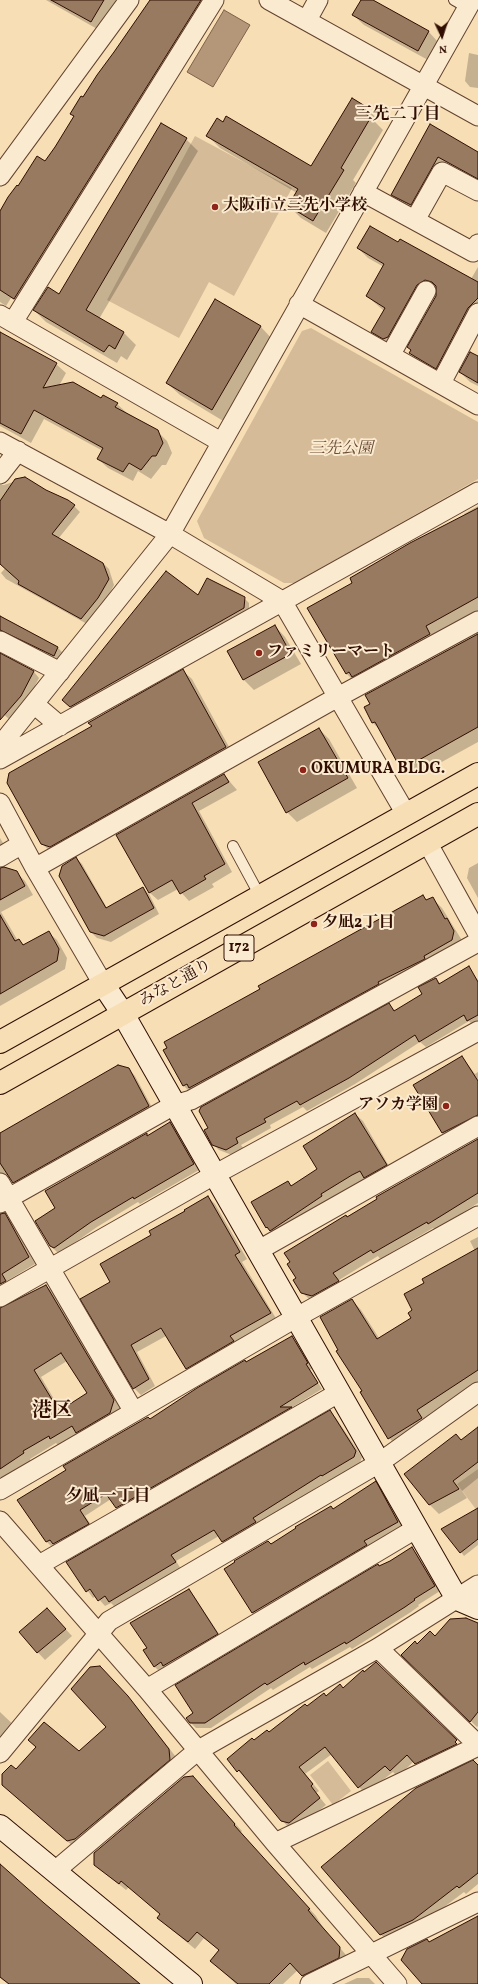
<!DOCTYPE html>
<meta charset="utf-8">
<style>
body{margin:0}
#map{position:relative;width:478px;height:1984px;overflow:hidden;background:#f7deb5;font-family:Vollkorn,serif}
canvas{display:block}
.north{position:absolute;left:422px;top:16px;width:40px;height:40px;-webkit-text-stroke:3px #faeacf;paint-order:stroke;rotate:176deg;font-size:11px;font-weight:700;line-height:16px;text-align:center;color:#300e02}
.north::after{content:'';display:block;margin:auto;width:14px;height:18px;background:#300e02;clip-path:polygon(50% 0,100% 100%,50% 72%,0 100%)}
</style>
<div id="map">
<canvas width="478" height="1984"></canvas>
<div class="north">N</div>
</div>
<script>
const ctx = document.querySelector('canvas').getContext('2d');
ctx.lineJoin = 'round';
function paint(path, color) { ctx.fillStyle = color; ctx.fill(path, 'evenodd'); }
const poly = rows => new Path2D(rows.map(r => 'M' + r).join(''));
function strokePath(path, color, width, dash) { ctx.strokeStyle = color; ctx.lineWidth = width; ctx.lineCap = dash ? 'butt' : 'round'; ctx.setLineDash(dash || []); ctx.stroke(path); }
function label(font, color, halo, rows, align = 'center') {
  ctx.font = font + ' Vollkorn,"Noto Serif JP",serif'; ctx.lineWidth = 4; ctx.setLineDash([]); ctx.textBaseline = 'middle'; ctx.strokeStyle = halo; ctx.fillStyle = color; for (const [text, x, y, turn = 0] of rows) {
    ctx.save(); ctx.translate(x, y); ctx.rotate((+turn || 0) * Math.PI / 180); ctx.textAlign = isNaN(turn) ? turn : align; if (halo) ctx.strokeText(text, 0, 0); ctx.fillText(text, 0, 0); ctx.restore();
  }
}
paint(poly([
 [195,136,292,188,234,296,209,282,179,338,107,300],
 [311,328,478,422,478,479,295,583,284,583,204,538,197,521,302,331],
 [478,1469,478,1512,457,1484],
 [328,1761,351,1791,333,1805,310,1775]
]), '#d5bb97');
const water = poly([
 [224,10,250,25,213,87,187,72,224,10]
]);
paint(water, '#b39778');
strokePath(water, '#7f6049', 1);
paint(poly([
 [46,0,116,0,99,30],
 [151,0,209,0,19,303,11,298,6,306,0,302,0,213,19,187,45,162,75,117,71,113],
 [362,0,371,0,428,31,438,42,428,60,364,25,353,15],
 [469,53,478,55,478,88,470,87,465,81],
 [365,106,377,119,375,122,383,130,353,180,356,183,326,233,301,218,289,206,297,193,220,148,208,136,312,167],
 [431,125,478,153,478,183,448,166,421,215,402,205,392,195],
 [186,139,198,151,99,319,124,333,136,345,127,360,121,356,117,363,46,322,34,310,59,296],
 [398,244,471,279,478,267,478,318,446,378,420,363,410,353,437,296,437,290,431,291,398,347,382,342,372,332,384,311,367,296,384,267,368,258,358,248],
 [215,301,261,327,273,340,225,422,180,395,167,383],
 [0,333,56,364,66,373,59,386,117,404,127,413,157,431,167,441,172,453,166,465,162,465,151,479,138,471,133,481,108,468,98,459,103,451,44,419,31,443,0,426],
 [478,357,478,386,470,382,460,372],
 [25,478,45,491,74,506,80,512,58,539,103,563,109,569,114,585,104,604,87,624,6,579,1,573,8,565,0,558,0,485,4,485],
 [478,506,478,612,356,683,346,673,353,584,466,516,464,514],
 [198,597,244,598,249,603,249,613,76,712,68,705],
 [0,616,58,648,64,654,60,661,0,637],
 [275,626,285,637,301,664,254,690,244,680,229,652],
 [478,633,478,742,420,774,408,771,398,761,380,730,373,723,365,708,371,705,367,695],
 [0,654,34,672,39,678,27,701,10,720,0,711],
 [183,671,192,679,234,756,51,852,41,843,93,726],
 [319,729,329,739,357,788,297,822,287,812],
 [224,775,237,790,199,811,232,872,212,884,214,887,189,901,178,889,158,900,150,893,117,835],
 [0,838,6,848,0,859],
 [76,858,82,864,107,908,143,888,149,894,159,914,111,942,97,938,91,932],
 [478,863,478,898,467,878,469,868],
 [0,868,16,872,25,881,33,895,1,912,18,941,19,940,24,945,48,932,57,940,67,958,65,969,0,1006],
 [422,896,427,901,432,898,442,908,463,942,194,1096,184,1086,164,1051,261,989],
 [468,968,478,980,478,1024,474,1027,469,1021,426,1047,420,1042,355,1084,307,1111,303,1107,270,1125,271,1128,241,1145,244,1149,232,1155,219,1150,213,1144,389,1005,396,1011,423,995,436,979,441,984],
 [462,1057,475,1074,478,1072,478,1124,450,1139,443,1133,415,1086],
 [129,1069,135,1076,155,1113,20,1189,11,1179,7,1178,0,1181,0,1134],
 [355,1114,363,1121,393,1173,360,1182,274,1235,266,1227,288,1182,292,1186,318,1169],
 [170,1123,175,1128,199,1170,140,1204,138,1202,97,1227,60,1253,57,1252,51,1246,57,1209,46,1191,147,1134,149,1136],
 [478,1140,478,1203,435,1230,433,1228,380,1259,378,1256,339,1280,344,1288,318,1302,309,1299,302,1292,297,1278,347,1218],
 [208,1197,215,1204,247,1259,242,1262,277,1320,194,1376,186,1368,166,1336,137,1352,155,1386,141,1395,134,1388,111,1282,152,1235],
 [0,1214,4,1214,11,1220,35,1264,0,1285],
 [478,1237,478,1386,399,1448,389,1438,339,1350,352,1300,361,1310,379,1338,412,1319,426,1283,475,1251,470,1241],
 [46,1286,54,1293,121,1408,117,1421,59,1446,56,1443,30,1459,31,1461,5,1478,0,1477,0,1308],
 [67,1361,88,1394,61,1411,41,1377],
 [292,1338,297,1343,312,1369,310,1370,322,1389,291,1408,296,1413,122,1513,111,1499,85,1516,94,1529,52,1547,47,1542,18,1501,150,1420],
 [330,1412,336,1418,362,1457,360,1463,328,1482,327,1481,258,1524,228,1548,219,1536,176,1561,181,1569,116,1608,111,1603,105,1606,96,1596,93,1598,67,1563],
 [478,1428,478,1478,462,1491,467,1498,439,1514,429,1504,456,1435,462,1441],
 [375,1483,381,1489,404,1528,259,1619,253,1613,225,1569,334,1510],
 [478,1516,478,1545,464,1556,461,1552],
 [412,1548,417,1554,440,1591,418,1605,419,1606,411,1612,352,1649,350,1647,312,1669,310,1667,273,1690,271,1688,211,1728,196,1728,190,1722,379,1567],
 [188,1590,194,1596,223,1640,160,1672,154,1666,148,1648],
 [47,1609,72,1636,45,1660,29,1643],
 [478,1625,478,1726,477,1727,402,1655,417,1645,435,1637],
 [107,1674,135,1705,176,1757,75,1848,11,1792,16,1771,79,1752,108,1727],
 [343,1689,444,1731,462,1751,423,1770,414,1761,398,1777,393,1772,365,1794,332,1754,305,1774,319,1791,316,1793,326,1805,296,1829,289,1828,228,1759,307,1708],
 [0,1712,19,1730,0,1752],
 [478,1767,478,1884,466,1894,464,1892,419,1926,387,1940,380,1934],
 [193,1777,242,1831,240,1833,316,1916,324,1929,346,1955,346,1965,310,1983,298,1970,283,1984,236,1984,211,1961,220,1951,204,1938,195,1949,166,1925,159,1918,161,1915,129,1887,126,1890,95,1865],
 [0,1866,102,1954,103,1953,141,1984,8,1984,0,1978],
 [357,1978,369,1978,375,1984,344,1984]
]), '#0003');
const building = poly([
 [51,0,104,0,91,22,51,0],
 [150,0,201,0,14,299,0,290,0,211,8,197,17,185,18,186,37,156,45,161,55,147,74,116,70,114,81,96,83,97,97,75,114,52,150,0],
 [361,0,373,0,429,31,418,51,352,15,361,0],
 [352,98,365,106,362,112,371,117,341,168,344,170,313,221,288,206,298,189,206,136,217,118,223,122,226,116,311,166,352,98],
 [161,123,187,138,86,310,124,332,115,349,109,345,104,352,33,310,48,287,59,294,161,123],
 [430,124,478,152,478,179,438,157,411,205,391,195,430,124],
 [370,226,398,242,400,239,478,282,478,298,468,308,436,369,409,353,411,350,407,347,436,296,436,286,432,282,425,280,417,285,388,337,383,339,371,332,385,308,366,296,384,264,357,248,370,226],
 [215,299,261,326,212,410,166,383,215,299],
 [0,332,57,363,43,388,73,382,101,398,103,395,118,403,115,407,158,430,163,443,156,456,152,456,141,470,129,463,123,472,97,459,103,448,34,410,21,434,0,423,0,332],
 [470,352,478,356,478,383,459,372,470,352],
 [25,477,46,490,68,500,75,505,52,534,103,563,109,579,98,598,81,619,18,584,19,581,0,564,0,501,15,479,25,477],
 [478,508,478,597,426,626,430,634,356,675,352,677,349,672,346,674,307,608,352,583,350,578,410,543,478,508],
 [166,571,198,595,207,578,245,597,244,608,70,707,62,700,166,571],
 [0,616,58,647,54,656,0,630,0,616],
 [275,625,291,654,243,680,227,651,275,625],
 [478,634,478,727,410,765,397,762,375,722,372,723,364,707,370,704,365,695,478,634],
 [0,653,34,671,21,696,0,720,0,653],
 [183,669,226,747,50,847,41,844,7,783,9,773,92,726,88,723,183,669],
 [319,728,348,778,286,813,258,762,319,728],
 [224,774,229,782,192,803,225,864,204,876,206,879,180,894,172,880,149,893,116,835,224,774],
 [76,857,106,908,143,887,154,908,104,936,90,932,59,876,62,866,76,857],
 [4,867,17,871,25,886,0,900,0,868,4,867],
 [423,895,426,900,433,897,445,919,447,918,454,931,452,940,424,956,425,959,378,982,379,984,215,1074,189,1088,187,1084,183,1086,163,1050,167,1048,164,1042,260,989,258,986,423,895],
 [0,915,15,941,19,939,23,945,49,931,59,949,57,961,0,994,0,915],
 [469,966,478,982,478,1015,467,1021,464,1015,419,1042,415,1035,349,1078,300,1105,297,1101,264,1119,266,1122,236,1138,238,1143,226,1150,212,1145,204,1130,208,1128,199,1111,201,1107,389,1003,394,1011,422,994,418,987,436,978,439,984,469,966],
 [462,1056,478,1081,478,1115,442,1133,413,1085,462,1056],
 [118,1065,129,1068,149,1106,13,1183,0,1163,0,1133,118,1065],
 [355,1113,387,1165,364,1178,360,1171,352,1175,321,1194,322,1196,270,1231,267,1227,266,1228,251,1202,288,1181,291,1186,317,1169,303,1146,355,1113],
 [170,1122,194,1164,134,1199,133,1197,91,1222,54,1248,50,1246,35,1221,55,1208,45,1191,147,1133,147,1136,170,1122],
 [478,1139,478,1193,428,1224,427,1222,373,1253,371,1250,333,1273,339,1281,312,1296,301,1293,293,1280,296,1278,287,1264,290,1262,284,1253,346,1215,347,1217,377,1199,376,1197,478,1139],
 [208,1196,240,1252,235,1255,271,1313,230,1336,234,1341,186,1369,161,1328,131,1345,149,1379,133,1389,80,1299,110,1282,100,1264,151,1235,149,1231,185,1211,184,1210,208,1196],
 [5,1213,29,1257,2,1274,6,1281,0,1284,0,1214,5,1213],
 [478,1248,478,1370,417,1410,422,1418,388,1439,360,1392,362,1391,336,1351,338,1350,320,1317,352,1299,377,1339,411,1318,408,1313,412,1310,404,1294,424,1283,422,1279,478,1248],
 [46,1285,114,1400,110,1413,76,1433,72,1426,50,1439,49,1436,23,1451,24,1453,0,1469,0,1308,46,1285],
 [61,1353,87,1393,59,1411,34,1370,61,1353],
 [292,1336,308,1363,306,1364,318,1383,280,1407,292,1407,116,1508,106,1494,80,1510,89,1524,53,1544,50,1540,46,1542,17,1500,66,1470,63,1466,148,1417,150,1419,197,1388,245,1360,246,1362,292,1336],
 [330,1410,356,1451,354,1457,322,1476,321,1475,253,1518,256,1522,222,1542,214,1530,171,1555,176,1562,109,1602,105,1596,98,1601,90,1589,86,1592,66,1562,330,1410],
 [478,1427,478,1462,453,1481,459,1489,429,1505,404,1474,456,1434,461,1440,478,1427],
 [376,1481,398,1522,364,1541,367,1545,252,1613,224,1569,235,1562,234,1561,268,1541,271,1544,296,1528,295,1527,331,1506,333,1509,376,1481],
 [478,1508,478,1539,460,1553,441,1529,478,1508],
 [412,1547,435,1586,414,1599,415,1600,405,1607,346,1644,345,1642,305,1665,304,1662,267,1685,265,1683,205,1723,190,1723,186,1718,193,1713,175,1685,378,1564,379,1566,390,1561,412,1547],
 [189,1589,218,1634,163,1666,161,1662,154,1667,143,1650,147,1648,130,1623,189,1589],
 [47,1608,66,1629,37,1653,19,1632,47,1608],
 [466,1618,478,1623,478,1712,470,1722,401,1655,415,1641,417,1644,430,1631,435,1636,450,1619,466,1618],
 [376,1662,457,1740,455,1742,457,1744,415,1764,407,1755,390,1771,385,1766,358,1788,325,1747,299,1767,313,1784,311,1786,320,1798,289,1823,281,1821,239,1770,237,1772,227,1759,252,1738,254,1740,267,1730,269,1732,305,1704,307,1706,324,1693,326,1696,340,1684,343,1688,363,1670,364,1672,376,1662],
 [100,1666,128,1696,169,1749,170,1760,75,1839,67,1841,2,1785,2,1774,11,1765,16,1769,36,1747,28,1740,44,1722,79,1751,106,1727,71,1689,90,1667,100,1666],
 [473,1760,478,1765,478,1873,459,1888,457,1886,413,1920,380,1935,321,1867,416,1788,473,1760],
 [193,1776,235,1824,234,1825,310,1909,308,1910,317,1921,340,1947,339,1958,302,1976,290,1963,269,1984,238,1984,210,1961,219,1950,197,1932,188,1942,157,1918,160,1914,121,1881,119,1884,94,1865,94,1853,184,1777,193,1776],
 [0,1864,44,1903,140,1984,9,1984,0,1977,0,1864],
 [478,1916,478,1984,422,1984,401,1960,407,1949,427,1939,429,1942,478,1916]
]);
paint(building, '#977a5f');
strokePath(building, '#300e02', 1);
const lane = poly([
 [454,0,468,8],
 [233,846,260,896]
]);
const street = poly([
 [269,0,478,116],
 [307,20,318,0],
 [0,176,129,0],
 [363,192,473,252,478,244],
 [415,220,442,172,478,191],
 [299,304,478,405],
 [0,315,221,442],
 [13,322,214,0],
 [391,354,426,291],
 [441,383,478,313],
 [0,442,170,534,282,601,406,814],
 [0,474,18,451],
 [0,641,60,672],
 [34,704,60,726],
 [0,746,170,534,472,0],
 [0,759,478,492],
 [0,803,35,868,103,984],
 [427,842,478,934],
 [0,857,22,844],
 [35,868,327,703,478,621],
 [0,1183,134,1412],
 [0,1203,174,1105,191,1100,478,942],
 [259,1250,478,1126],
 [0,1297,214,1175,478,1031],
 [0,1490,297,1317,478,1216],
 [0,1521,147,1689,275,1843,397,1984],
 [39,1565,340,1392],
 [378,1648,478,1745],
 [147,1689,417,1528],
 [0,1753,109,1621,379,1463,478,1392],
 [275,1843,478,1746],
 [55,1871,197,1751,378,1648,478,1585],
 [310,1984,478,1902]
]);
const secondary = poly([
 [103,984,123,1014,457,1599,478,1608],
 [0,1826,191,1984]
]);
const highway = poly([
 [0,1042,478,774],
 [0,1083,478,814]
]);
strokePath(lane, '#62422f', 12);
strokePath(street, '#62422f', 21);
strokePath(secondary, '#300e02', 24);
strokePath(highway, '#300e02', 24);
strokePath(lane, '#faeacf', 10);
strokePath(street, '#faeacf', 19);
strokePath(secondary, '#faeacf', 22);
strokePath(highway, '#f7deb5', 22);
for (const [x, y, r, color] of [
 [215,207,4,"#8f2418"],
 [259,653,4,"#8f2418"],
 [303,770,4,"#8f2418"],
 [314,924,4,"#8f2418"],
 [446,1106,4,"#8f2418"]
]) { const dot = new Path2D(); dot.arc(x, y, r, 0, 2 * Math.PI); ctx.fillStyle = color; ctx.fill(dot); strokePath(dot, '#faeacf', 1.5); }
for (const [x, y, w] of [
 [239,948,30]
]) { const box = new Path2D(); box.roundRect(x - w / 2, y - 13, w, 26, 3); ctx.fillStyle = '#faeacf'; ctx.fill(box); strokePath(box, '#300e02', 1); }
label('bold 15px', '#300e02', null, [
 ["172",239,948]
]);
label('bold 16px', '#300e02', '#faeacf', [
 ["大阪市立三先小学校",223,207],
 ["ファミリーマート",267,653],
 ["OKUMURA BLDG.",311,770],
 ["夕凪2丁目",322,924],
 ["アソカ学園",438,1106,"right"]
], 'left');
label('italic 16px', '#6a4b36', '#faeacf', [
 ["三先公園",341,450]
]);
label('16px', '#300e02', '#faeacf', [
 ["みなと通り",176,984,-29]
]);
label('bold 17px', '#300e02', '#faeacf', [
 ["三先二丁目",398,116],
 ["夕凪一丁目",108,1498]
]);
label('bold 20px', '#300e02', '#faeacf', [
 ["港区",52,1412]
]);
</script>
